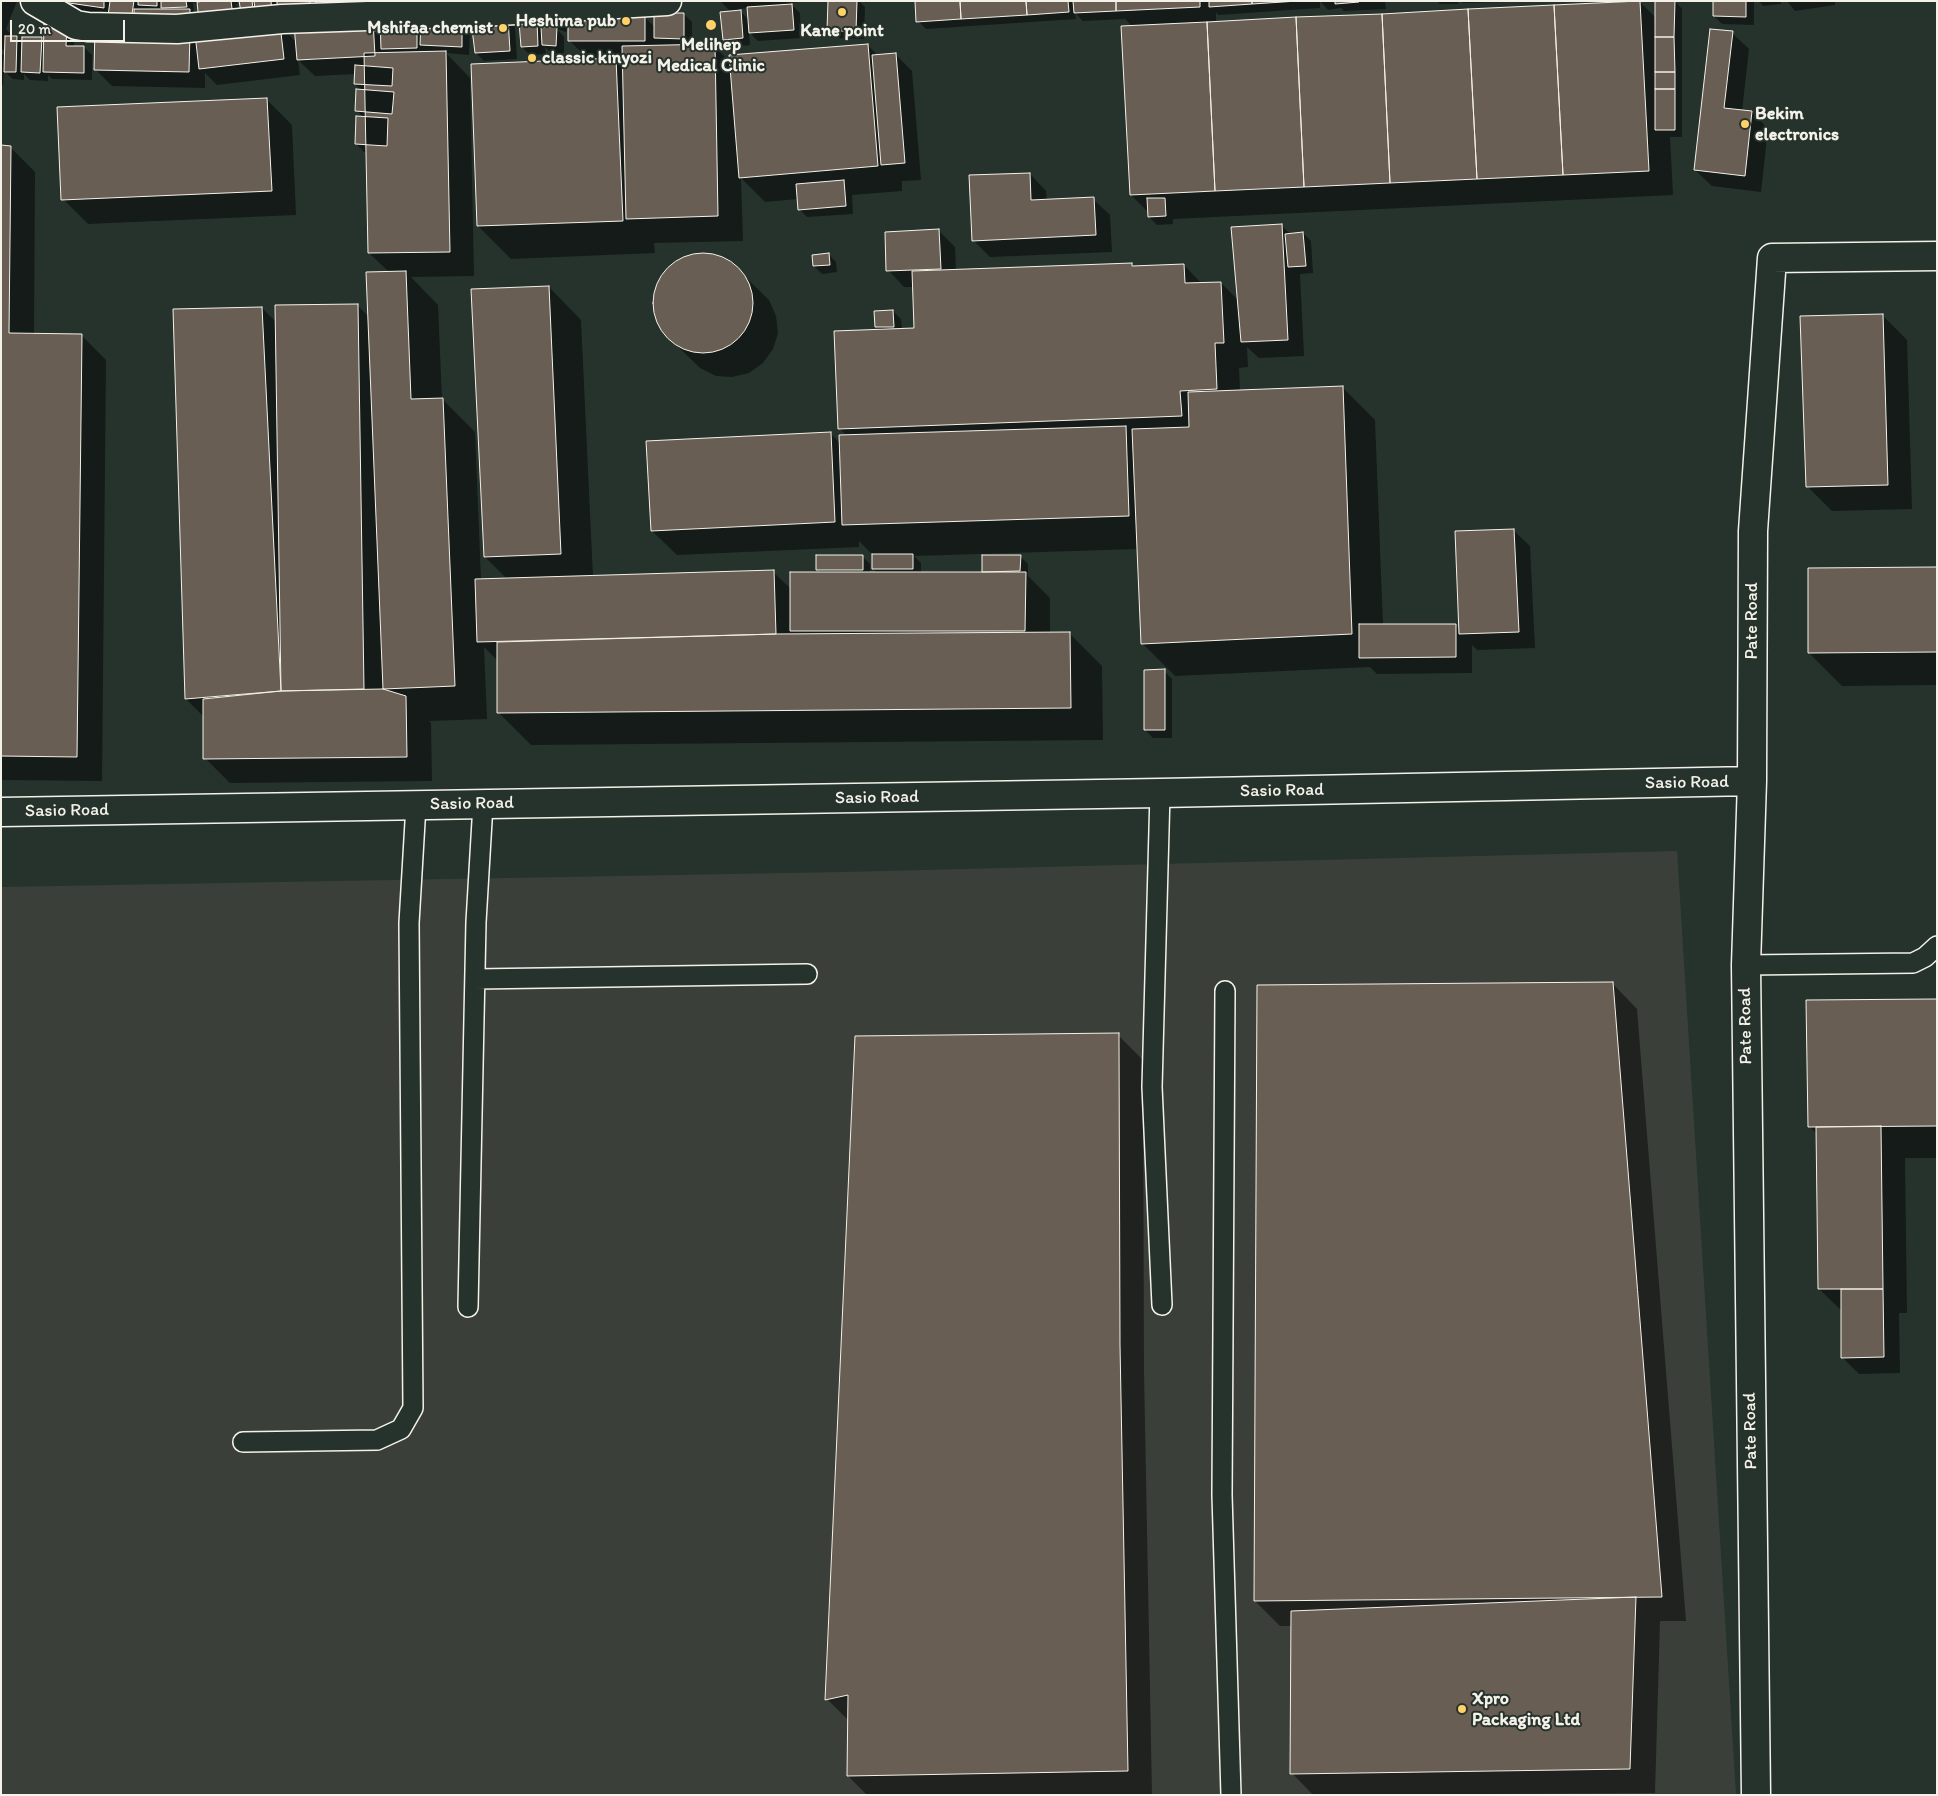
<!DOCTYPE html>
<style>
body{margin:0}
#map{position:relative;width:1938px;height:1796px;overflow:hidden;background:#26332d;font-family:Itim,sans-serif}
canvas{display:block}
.frame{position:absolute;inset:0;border:2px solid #f4f1e8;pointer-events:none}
.scale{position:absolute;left:10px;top:20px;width:115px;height:22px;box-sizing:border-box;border:2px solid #f4f1e8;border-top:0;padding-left:6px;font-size:15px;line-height:18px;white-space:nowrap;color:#f4f1e8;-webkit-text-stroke:4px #26332d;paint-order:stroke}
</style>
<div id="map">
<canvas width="1938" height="1796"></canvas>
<div class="frame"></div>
<div class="scale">20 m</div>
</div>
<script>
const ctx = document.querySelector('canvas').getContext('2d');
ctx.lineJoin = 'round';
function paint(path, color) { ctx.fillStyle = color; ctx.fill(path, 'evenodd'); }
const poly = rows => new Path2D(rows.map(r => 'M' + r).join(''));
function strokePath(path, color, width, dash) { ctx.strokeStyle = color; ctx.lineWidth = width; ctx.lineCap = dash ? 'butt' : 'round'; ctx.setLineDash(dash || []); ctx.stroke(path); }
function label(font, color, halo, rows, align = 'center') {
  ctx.font = font + ' Itim,sans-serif'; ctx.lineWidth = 4; ctx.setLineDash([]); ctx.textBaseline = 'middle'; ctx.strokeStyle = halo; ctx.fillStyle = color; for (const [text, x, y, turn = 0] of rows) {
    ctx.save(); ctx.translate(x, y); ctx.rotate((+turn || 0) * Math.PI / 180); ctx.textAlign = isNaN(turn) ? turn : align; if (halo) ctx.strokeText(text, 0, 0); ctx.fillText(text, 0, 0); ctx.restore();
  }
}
paint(poly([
 [1677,851,1736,1795,1,1795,1,887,845,872]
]), '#3a4039');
paint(poly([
 [1,1,17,1,6,29,12,35,12,37,17,37,23,44,42,38,45,41,45,25,74,34,74,47,84,47,92,55,92,80,52,79,48,75,48,81,30,80,24,74,24,80,13,79,4,71,3,85,1,85,1,53,6,57,6,50,1,49],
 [51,1,193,1,194,15,87,19,76,8,54,5],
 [193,1,237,1,238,4,235,4,238,7,240,24,198,6],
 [240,1,275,1,278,5,278,1,380,1,380,15,280,22],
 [720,1,809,1,790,3,800,13,801,38,758,41,749,32,750,45,732,47,724,39,731,12],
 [748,8,749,20,738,9],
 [829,1,859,1,865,7,864,39,837,38,829,30],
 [923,1,1320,1,1320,8,1218,15,1216,12,1216,23,1640,2,1657,19,1675,1,1682,9,1682,137,1670,137,1673,195,1173,219,1173,224,1157,225,1149,217,1149,213,1131,195,1133,27,1125,19,1083,21,1075,13,1076,19,926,29,918,21],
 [1320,1,1385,1,1386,9,1344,11,1341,8,1328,10],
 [1437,1,1458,1,1458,4,1440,4],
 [1461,1,1505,1,1505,2,1463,3],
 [1714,1,1754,1,1754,25,1722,24,1714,16],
 [1759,1,1781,1,1781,4,1763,6],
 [1787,1,1835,1,1835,5,1795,11],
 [684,14,692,22,692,46,714,46,731,63,868,45,878,56,895,54,912,71,921,180,902,181,902,191,852,195,853,214,807,217,799,209,798,199,765,202,741,178,743,241,654,243,655,253,511,259,478,226,616,60,624,68,624,57,586,57,569,40,569,26,566,32,557,29,564,37,564,53,551,53,545,47,546,54,530,55,522,47,536,22,542,28,555,29,547,21,561,17,569,25,644,17,655,27],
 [507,19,515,27,517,59,484,61,476,53],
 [462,24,470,32,469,55,446,53,470,78,474,276,411,277,438,305,442,399,475,432,481,580,507,579,485,557,549,287,581,320,593,577,773,572,791,589,822,574,818,569,862,556,870,564,870,574,878,574,873,569,873,555,859,541,859,547,677,555,652,531,830,433,840,443,847,436,839,428,880,330,876,326,893,311,901,319,902,330,915,329,914,287,904,287,888,270,939,231,955,247,956,271,1132,264,1135,267,1184,265,1202,284,1221,283,1239,301,1282,226,1290,234,1303,233,1311,241,1313,273,1300,274,1304,356,1259,358,1247,347,1248,367,1239,368,1240,391,1343,388,1375,420,1383,625,1456,625,1460,630,1513,530,1530,546,1535,648,1477,650,1472,645,1472,673,1377,674,1370,667,1175,676,1142,643,1138,549,914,556,921,563,921,573,985,573,983,571,1020,556,1028,564,1028,576,1050,598,1050,634,1070,634,1102,666,1103,740,531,745,499,713,498,661,484,647,487,719,429,721,431,723,432,781,230,783,205,758,204,717,186,699,262,308,276,322,357,305,369,317,389,272,369,253,367,152,364,152,356,144,364,118,356,110,362,91,355,84,356,74,315,76,298,60,300,75,217,85,205,73,205,88,112,86,95,69,96,30,280,25,297,43,296,26],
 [1732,33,1749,49,1742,111,1752,112,1768,129,1761,192,1712,186,1695,170],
 [267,100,292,125,296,215,88,224,63,199],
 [1,147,10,147,35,172,34,334,81,335,106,360,102,781,1,780],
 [1030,174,1046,191,1047,201,1093,199,1110,215,1112,252,990,257,973,240],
 [699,254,716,255,731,263,769,300,776,316,778,333,773,349,763,363,749,373,732,377,716,376,700,368,662,331,655,315,654,298,658,282,668,268,682,258],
 [828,254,836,262,837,272,822,274,814,266],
 [1882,315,1907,340,1912,509,1832,511,1807,486],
 [1937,568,1937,685,1842,686,1809,653],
 [1164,671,1172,679,1172,738,1153,738,1145,730],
 [1613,984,1637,1009,1686,1621,1660,1621,1655,1793,1313,1795,1292,1773,1292,1626,1280,1626,1255,1601],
 [1937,1000,1937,1158,1905,1158,1907,1313,1899,1313,1900,1373,1859,1374,1842,1357,1842,1311,1819,1289,1817,1134,1809,1126],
 [1118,1035,1143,1060,1144,1371,1152,1795,867,1795,848,1776,849,1721,827,1699]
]), '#0007');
const building = poly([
 [69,1,104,1,104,8,69,3,69,1],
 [110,1,134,1,131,20,108,16,110,1],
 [138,1,157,1,157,6,138,5,138,1],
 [161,1,186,1,187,7,161,8,161,1],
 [205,1,231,1,233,16,199,21,197,2,205,1],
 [239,1,252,1,254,16,242,18,239,1],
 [254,1,271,1,272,14,256,16,254,1],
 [277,1,310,1,310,12,277,12,277,1],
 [316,1,372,1,372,8,316,8,316,1],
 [828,1,857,1,856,31,827,31,828,1],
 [915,1,960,1,961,19,916,22,915,1],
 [960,1,1026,1,1027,15,961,19,960,1],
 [1026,1,1068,1,1069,12,1027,15,1026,1],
 [1073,1,1116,1,1116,11,1074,13,1073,1],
 [1116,1,1200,1,1200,7,1116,11,1116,1],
 [1209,1,1252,1,1252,4,1209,7,1209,1],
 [1252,1,1298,1,1252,4,1252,1],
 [1335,1,1359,1,1359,2,1335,4,1335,1],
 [1640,1,1649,171,1563,175,1554,5,1640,1],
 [1655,1,1675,1,1674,37,1655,37,1655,1],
 [1713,1,1746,1,1746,17,1713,16,1713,1],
 [792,4,794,30,749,33,747,7,792,4],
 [1554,5,1563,175,1477,179,1468,9,1554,5],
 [134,9,190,9,190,20,134,21,134,9],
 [1468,9,1477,179,1390,183,1382,14,1468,9],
 [741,10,743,38,723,40,720,12,741,10],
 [654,13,684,13,684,39,654,38,654,13],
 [1382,14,1390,183,1304,187,1296,17,1382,14],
 [568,15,645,15,645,41,568,41,568,15],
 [1296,17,1304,187,1215,191,1207,22,1296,17],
 [508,18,510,51,475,53,471,21,508,18],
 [373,20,375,56,297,60,294,25,373,20],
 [417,20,417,48,381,49,380,21,417,20],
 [421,21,462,23,462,47,420,45,421,21],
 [537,21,538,46,521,47,519,22,537,21],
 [1207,22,1215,191,1130,195,1121,26,1207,22],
 [44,24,67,25,66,46,84,46,84,73,43,72,44,24],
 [280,24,284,59,199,69,195,34,280,24],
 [541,27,557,27,556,46,542,45,541,27],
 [95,29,190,32,189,72,94,70,95,29],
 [1710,29,1733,31,1724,108,1752,111,1745,176,1694,170,1710,29],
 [5,36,17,36,16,72,4,72,5,36],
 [22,37,42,37,40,73,21,72,22,37],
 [1655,37,1674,37,1675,72,1655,72,1655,37],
 [715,44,718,216,626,219,622,46,715,44],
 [868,44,878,166,739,178,729,55,868,44],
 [446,51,450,252,368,253,364,53,446,51],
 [896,53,905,163,881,165,872,55,896,53],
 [616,58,623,221,477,226,471,64,616,58],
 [355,65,393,68,392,86,354,84,355,65],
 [1655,72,1675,72,1675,89,1655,89,1655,72],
 [356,89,394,92,392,114,355,111,356,89],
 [1655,89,1675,89,1675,130,1655,130,1655,89],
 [267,98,272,191,61,200,57,107,267,98],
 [356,116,388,118,387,146,355,144,356,116],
 [1,145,11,146,9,333,82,334,77,757,1,756,1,145],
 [1030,173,1031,200,1094,197,1096,235,972,241,969,175,1030,173],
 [844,180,846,206,798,210,796,184,844,180],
 [1147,198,1165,198,1166,216,1148,217,1147,198],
 [1282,224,1288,340,1241,342,1231,227,1282,224],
 [939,229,941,269,886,271,885,232,939,229],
 [1303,232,1306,266,1288,267,1285,234,1303,232],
 '653 303a50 50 0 1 1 100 0a50 50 0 1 1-100 0Z',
 [829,253,830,265,813,266,812,255,829,253],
 [1132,263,1132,266,1184,264,1185,283,1221,282,1224,343,1215,343,1217,389,1180,391,1182,416,838,429,834,331,914,328,912,271,1132,263],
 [406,271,411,399,443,398,455,686,383,689,366,272,406,271],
 [549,286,561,554,484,557,471,289,549,286],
 [358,304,364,689,281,691,275,305,358,304],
 [262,307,281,691,185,699,173,309,262,307],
 [893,310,894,327,875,327,874,311,893,310],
 [1883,314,1888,485,1806,487,1800,316,1883,314],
 [1343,386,1352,634,1141,644,1132,429,1189,427,1188,392,1343,386],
 [1126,426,1129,516,842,525,839,435,1126,426],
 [831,432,835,522,651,531,646,441,831,432],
 [1514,529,1519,632,1459,634,1455,531,1514,529],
 [872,554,913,554,913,569,872,569,872,554],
 [816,555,863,555,863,570,816,570,816,555],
 [982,555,1021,555,1020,571,982,572,982,555],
 [1937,567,1937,652,1808,653,1808,568,1937,567],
 [774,570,776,634,477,642,475,579,774,570],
 [790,572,1026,572,1025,631,790,631,790,572],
 [1359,624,1456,624,1456,657,1359,658,1359,624],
 [1070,632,1071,708,497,713,497,642,776,634,1070,632],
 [1165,669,1165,730,1144,730,1144,670,1165,669],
 [383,689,406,696,407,757,203,759,203,699,281,691,383,689],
 [1613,982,1662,1597,1254,1601,1257,985,1613,982],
 [1937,999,1937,1126,1808,1127,1806,1000,1937,999],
 [1119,1033,1120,1345,1128,1771,847,1776,848,1695,825,1700,855,1036,1119,1033],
 [1881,1126,1883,1289,1818,1289,1816,1127,1881,1126],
 [1841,1289,1883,1289,1884,1357,1841,1358,1841,1289],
 [1636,1597,1630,1769,1290,1774,1291,1611,1636,1597]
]);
paint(building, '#695e54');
strokePath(building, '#f4f1e8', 1);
const service = poly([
 [1160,793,1152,1087,1162,1305],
 [1746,965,1913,963,1925,957,1937,946],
 [476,979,807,974],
 [1225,991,1222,1495,1231,1795],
 [468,1307,476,922,483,804],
 [243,1442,377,1440,401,1429,413,1408,409,923,416,805]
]);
const minor = poly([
 [35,1,76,25,88,27,177,29,282,19,482,12,667,1],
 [1,812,1160,793,1752,781],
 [1756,1795,1746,965,1752,781,1753,531,1772,258,1937,256]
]);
strokePath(service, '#f4f1e8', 22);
strokePath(minor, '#f4f1e8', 31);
strokePath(service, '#26332d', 19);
strokePath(minor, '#26332d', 28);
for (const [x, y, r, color] of [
 [842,12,5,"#ffd166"],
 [626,21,5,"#ffd166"],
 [711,25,6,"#ffd166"],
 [503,28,5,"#ffd166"],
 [532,58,5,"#ffd166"],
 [1745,124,5,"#ffd166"],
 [1462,1709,5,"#ffd166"]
]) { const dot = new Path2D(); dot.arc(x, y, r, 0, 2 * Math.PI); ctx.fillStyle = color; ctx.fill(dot); strokePath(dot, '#26332d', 2); }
label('bold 18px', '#f4f1e8', '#26332d', [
 ["Heshima pub",616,21,"right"],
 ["Mshifaa chemist",493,28,"right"],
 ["Kane point",842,31,"center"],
 ["Melihep",711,45,"center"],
 ["Medical Clinic",711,66,"center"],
 ["classic kinyozi",542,58],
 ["Bekim",1755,114],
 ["electronics",1755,135],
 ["Xpro",1472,1699],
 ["Packaging Ltd",1472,1720]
], 'left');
label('18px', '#f4f1e8', '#26332d', [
 ["Pate Road",1752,621,-90],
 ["Sasio Road",1687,783,-1],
 ["Sasio Road",1282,791,-1],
 ["Sasio Road",877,798,-1],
 ["Sasio Road",472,804,-1],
 ["Sasio Road",67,811,-1],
 ["Pate Road",1746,1026,-91],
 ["Pate Road",1751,1431,-91]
]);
</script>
